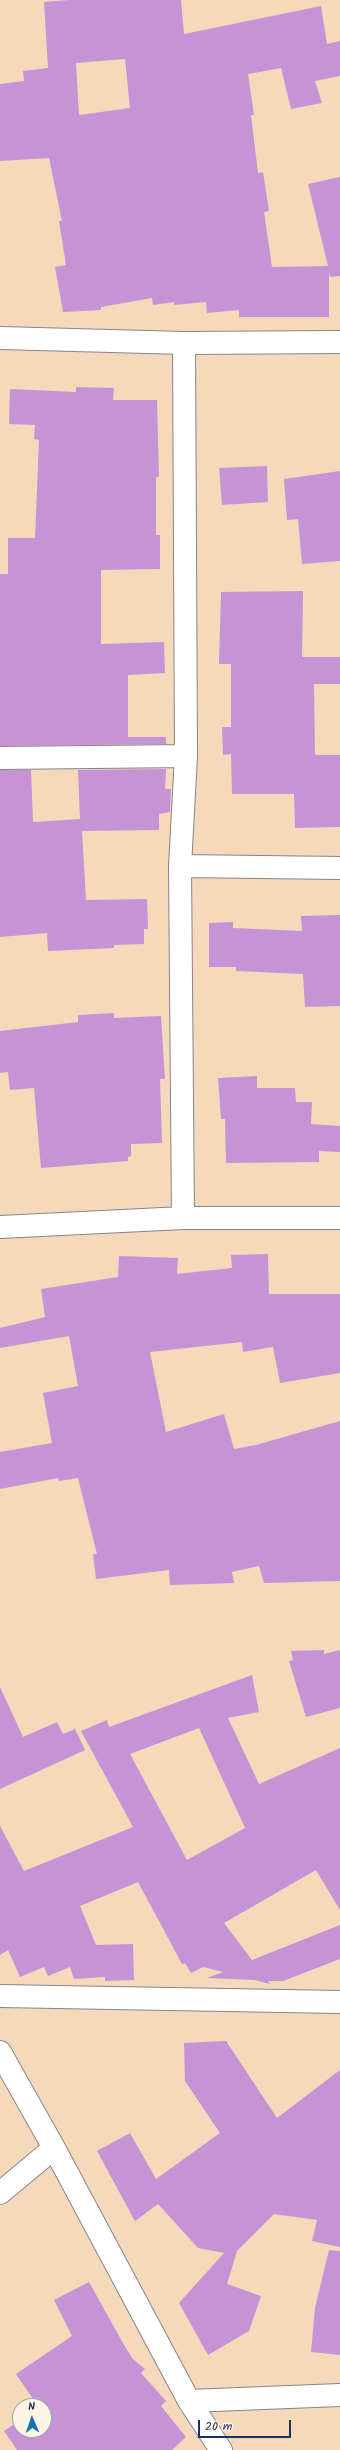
<!DOCTYPE html>
<style>
body{margin:0}
#map{position:relative;width:340px;height:2450px;overflow:hidden;background:#f4d9bb;font-family:Kalam,sans-serif}
canvas{display:block}
.north{position:absolute;left:12px;top:2398px;width:40px;height:40px;box-sizing:border-box;background:#fcf5e5;border:1px solid #a2a6af;border-radius:50%;rotate:358deg;font-size:11px;font-weight:700;line-height:16px;text-align:center;color:#1b2f5e}
.north::after{content:'';display:block;margin:auto;width:14px;height:18px;background:#1f6fb2;clip-path:polygon(50% 0,100% 100%,50% 72%,0 100%)}
.scale{position:absolute;left:198px;top:2420px;width:93px;height:18px;box-sizing:border-box;border:2px solid #1b2f5e;border-top:0;padding-left:5px;font-size:12px;line-height:14px;white-space:nowrap;color:#1b2f5e;-webkit-text-stroke:3px #fcf5e5;paint-order:stroke}
</style>
<div id="map">
<canvas width="340" height="2450"></canvas>
<div class="north">N</div>
<div class="scale">20 m</div>
</div>
<script>
const ctx = document.querySelector('canvas').getContext('2d');
ctx.lineJoin = 'round';
function paint(path, color) { ctx.fillStyle = color; ctx.fill(path, 'evenodd'); }
const poly = rows => new Path2D(rows.map(r => 'M' + r).join(''));
function strokePath(path, color, width, dash) { ctx.strokeStyle = color; ctx.lineWidth = width; ctx.lineCap = dash ? 'butt' : 'round'; ctx.setLineDash(dash || []); ctx.stroke(path); }
paint(poly([
 [69,0,181,0,184,34,321,6,327,44,340,41,340,76,315,81,322,103,291,109,281,68,248,74,254,115,251,115,258,173,263,172,269,211,264,212,272,267,328,266,308,184,340,177,340,276,330,277,329,273,329,317,239,317,239,310,207,313,206,302,174,305,174,302,153,305,152,298,101,307,101,310,63,312,55,267,66,265,59,221,62,221,49,158,0,161,0,84,24,81,23,71,48,68,44,2],
 [125,59,130,108,79,115,76,63],
 [76,387,114,388,113,400,157,400,159,477,156,477,156,535,160,535,160,569,101,570,101,644,164,642,165,673,128,675,128,737,166,737,166,744,0,746,0,574,8,574,8,538,35,538,39,440,34,439,35,425,9,424,10,389,76,392],
 [267,466,268,502,222,505,219,468],
 [340,471,340,561,302,564,298,519,287,520,284,479],
 [303,591,302,657,340,657,340,684,314,684,315,755,340,755,340,827,295,828,294,794,232,794,231,754,223,755,222,727,231,727,231,664,219,664,221,592],
 [166,769,165,789,171,789,170,812,159,814,159,830,82,831,86,900,147,899,148,929,144,929,144,944,114,945,114,948,48,951,47,933,0,937,0,770,31,770,33,822,80,819,78,770],
 [340,915,340,1006,305,1007,303,974,236,971,236,967,209,967,209,923,233,922,233,928,302,931,301,916],
 [114,1013,114,1018,161,1016,165,1079,160,1079,162,1143,131,1144,131,1156,128,1157,128,1161,41,1168,34,1088,10,1090,8,1072,0,1073,0,1031,78,1022,78,1015],
 [257,1076,257,1088,295,1088,296,1102,312,1102,311,1124,340,1126,340,1152,319,1151,319,1162,226,1163,225,1119,221,1119,218,1078],
 [268,1254,269,1294,340,1294,340,1373,280,1383,273,1347,243,1352,242,1342,150,1352,166,1432,224,1414,234,1449,256,1445,340,1421,340,1581,264,1583,259,1566,232,1572,234,1583,170,1585,169,1570,96,1579,93,1554,97,1554,78,1478,59,1481,58,1478,0,1489,0,1452,52,1443,43,1393,78,1386,69,1336,0,1348,0,1328,45,1317,41,1289,118,1277,119,1256,178,1258,177,1274,232,1268,231,1255],
 [324,1650,324,1654,340,1650,340,1708,306,1717,289,1661,293,1660,291,1651],
 [252,1675,259,1712,228,1718,259,1784,340,1748,340,1910,316,1870,224,1923,252,1960,340,1925,340,1959,283,1981,268,1981,270,1984,255,1980,207,1978,223,1972,203,1967,191,1973,185,1963,182,1964,138,1882,80,1906,96,1945,133,1944,134,1980,105,1981,105,1977,74,1979,70,1967,48,1976,44,1967,20,1977,8,1950,0,1955,0,1826,24,1871,133,1827,81,1731,107,1720,109,1727],
 [199,1728,245,1828,187,1860,130,1754],
 [0,1687,23,1737,57,1722,63,1734,75,1729,85,1750,0,1789],
 [226,2041,277,2118,340,2070,340,2247,312,2241,317,2220,274,2214,237,2251,227,2284,261,2296,249,2331,208,2355,179,2303,224,2253,198,2248,158,2204,135,2221,97,2151,130,2133,156,2179,220,2133,185,2081,184,2043],
 [329,2250,340,2251,340,2355,311,2352,315,2308],
 [89,2282,124,2345,133,2359,145,2369,141,2373,166,2401,161,2406,186,2437,172,2450,17,2450,4,2431,20,2420,20,2430,44,2430,44,2406,38,2406,16,2374,72,2336,54,2300]
]), '#c693d6');
const minor = poly([
 [0,338,184,343,340,342],
 [0,758,186,756],
 [180,866,340,868],
 [183,1218,180,866,186,756,184,343],
 [0,1227,183,1218,340,1218],
 [0,1996,340,2002],
 [0,2052,54,2148,189,2401,221,2450],
 [0,2193,54,2148],
 [189,2401,340,2395]
]);
strokePath(minor, '#88848c', 24);
strokePath(minor, '#fff', 22);
</script>
